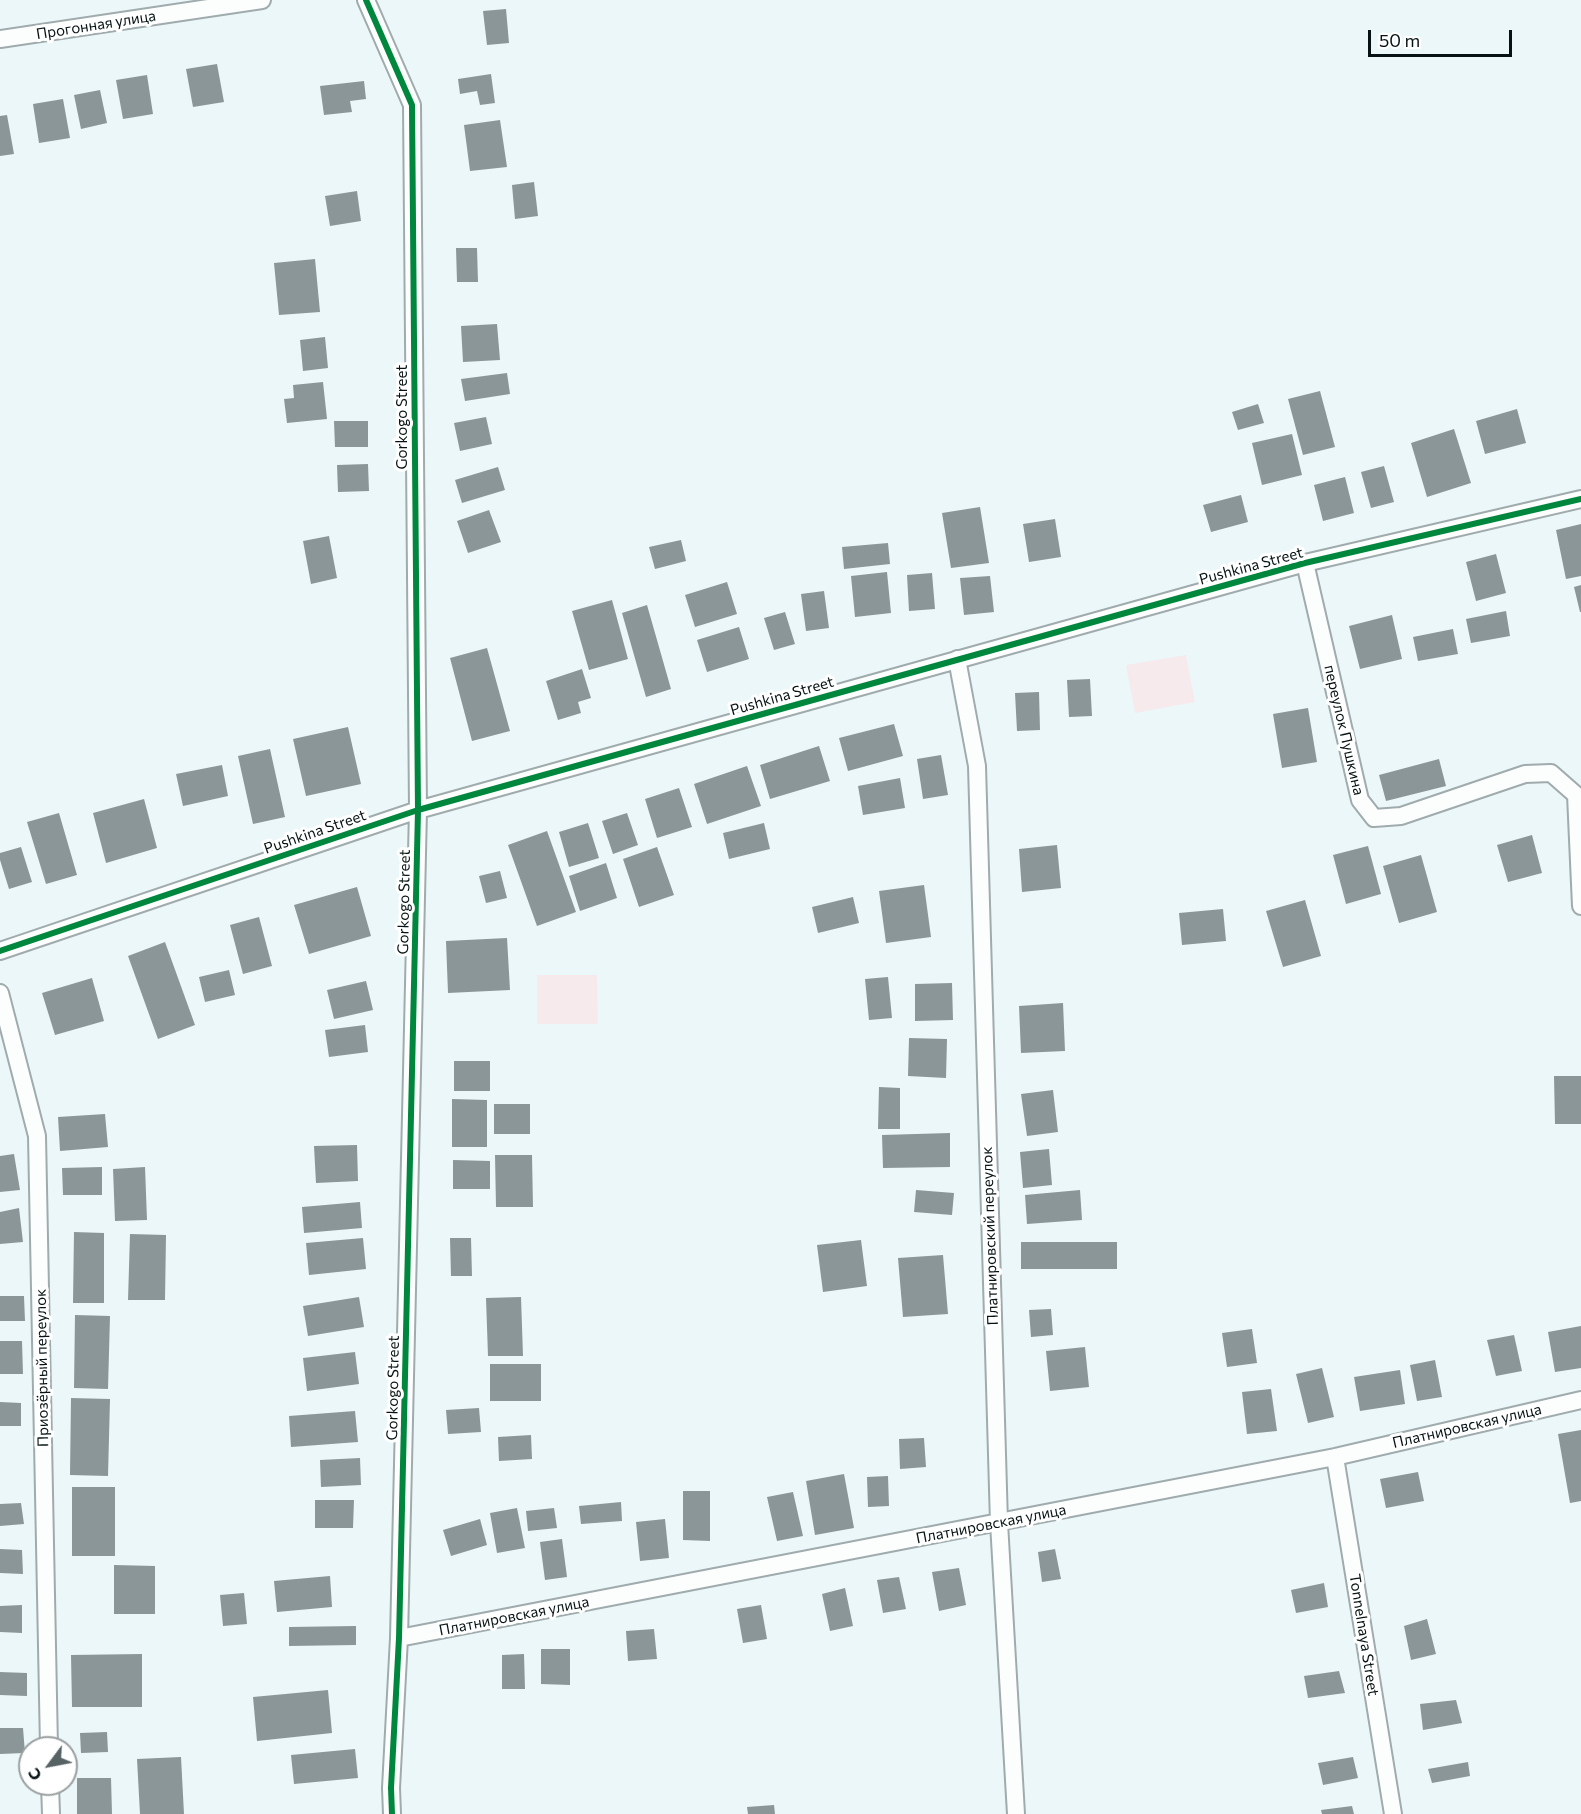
<!DOCTYPE html>
<meta charset="utf-8">
<style>
body{margin:0}
#map{position:relative;width:1581px;height:1814px;overflow:hidden;background:#ecf7f9;font-family:Commissioner,sans-serif}
canvas{display:block}
.north{position:absolute;left:18px;top:1736px;width:60px;height:60px;box-sizing:border-box;background:#fff;border:2px solid #9ba0a1;border-radius:50%;rotate:238deg;font-size:16px;font-weight:700;line-height:24px;text-align:center;color:#061213}
.north::after{content:'';display:block;margin:auto;width:21px;height:27px;background:#566264;clip-path:polygon(50% 0,100% 100%,50% 72%,0 100%)}
.scale{position:absolute;left:1368px;top:30px;width:144px;height:27px;box-sizing:border-box;border:3px solid #061213;border-top:0;padding-left:8px;font-size:18px;line-height:21px;white-space:nowrap;color:#061213;-webkit-text-stroke:4px #fff;paint-order:stroke}
</style>
<div id="map">
<canvas width="1581" height="1814"></canvas>
<div class="north">С</div>
<div class="scale">50 m</div>
</div>
<script>
const ctx = document.querySelector('canvas').getContext('2d');
ctx.lineJoin = 'round';
function paint(path, color) { ctx.fillStyle = color; ctx.fill(path, 'evenodd'); }
const poly = rows => new Path2D(rows.map(r => 'M' + r).join(''));
function strokePath(path, color, width, dash) { ctx.strokeStyle = color; ctx.lineWidth = width; ctx.lineCap = dash ? 'butt' : 'round'; ctx.setLineDash(dash || []); ctx.stroke(path); }
function label(font, color, halo, rows, align = 'center') {
  ctx.font = font + ' Commissioner,sans-serif'; ctx.lineWidth = 6; ctx.setLineDash([]); ctx.textBaseline = 'middle'; ctx.strokeStyle = halo; ctx.fillStyle = color; for (const [text, x, y, turn = 0] of rows) {
    ctx.save(); ctx.translate(x, y); ctx.rotate((+turn || 0) * Math.PI / 180); ctx.textAlign = isNaN(turn) ? turn : align; if (halo) ctx.strokeText(text, 0, 0); ctx.fillText(text, 0, 0); ctx.restore();
  }
}
paint(poly([
 [1186,655,1195,702,1135,713,1126,665],
 [537,975,597,975,598,1024,537,1024]
]), '#f6eaec');
paint(poly([
 [506,9,509,43,487,45,483,11],
 [217,64,224,102,193,107,186,69],
 [491,74,495,103,480,105,477,91,460,94,458,79],
 [147,75,153,114,123,119,116,80],
 [364,81,366,99,350,101,352,112,324,115,320,86],
 [100,90,107,123,81,129,74,95],
 [63,99,70,138,39,143,33,104],
 [7,115,14,154,0,156,0,116],
 [500,120,507,167,470,171,464,125],
 [534,182,538,216,515,219,512,185],
 [357,191,361,221,330,226,325,196],
 [456,248,477,248,478,282,457,282],
 [315,259,320,312,279,315,274,263],
 [497,324,500,360,463,362,461,326],
 [325,337,328,368,303,371,300,340],
 [507,373,510,394,465,401,461,379],
 [323,382,327,419,287,423,284,399,294,398,293,385],
 [1320,391,1335,447,1303,455,1288,399],
 [1258,404,1264,423,1238,430,1232,412],
 [1517,409,1526,443,1485,454,1476,421],
 [486,417,492,444,460,451,454,423],
 [334,421,368,421,368,447,335,447],
 [1454,429,1471,483,1427,497,1411,443],
 [1292,434,1302,475,1262,485,1252,443],
 [368,464,369,491,338,492,337,465],
 [1384,466,1394,502,1371,508,1361,472],
 [498,467,505,490,462,503,455,480],
 [1345,477,1354,513,1323,521,1314,485],
 [1241,495,1248,522,1211,532,1203,505],
 [980,507,989,563,951,568,942,513],
 [489,510,501,542,468,553,457,521],
 [1055,519,1061,557,1029,562,1023,524],
 [1581,524,1581,576,1566,579,1556,530],
 [329,536,337,578,311,584,303,541],
 [681,540,686,561,655,569,649,547],
 [888,543,890,564,844,569,842,547],
 [1496,554,1506,593,1476,601,1466,562],
 [887,572,891,613,855,617,851,576],
 [932,573,935,609,909,611,907,575],
 [990,576,994,612,964,615,960,578],
 [727,582,737,614,695,627,685,595],
 [1581,585,1581,612,1580,612,1574,587],
 [824,591,829,628,806,631,801,594],
 [612,600,628,659,589,670,572,611],
 [647,605,671,689,646,697,622,613],
 [1506,611,1510,636,1471,643,1466,619],
 [785,612,795,644,774,650,764,618],
 [1392,615,1402,659,1360,669,1349,626],
 [739,627,749,659,707,672,697,640],
 [1453,629,1458,654,1418,661,1413,637],
 [487,648,510,731,472,741,450,658],
 [582,669,591,698,578,702,581,713,558,720,546,681],
 [1090,679,1092,716,1069,717,1067,680],
 [1039,692,1040,730,1017,731,1015,693],
 [1308,708,1317,762,1282,768,1273,714],
 [894,724,903,756,848,771,839,738],
 [348,727,361,784,306,796,293,739],
 [819,746,830,781,770,799,760,765],
 [270,749,285,817,253,824,238,756],
 [941,755,948,795,923,799,917,759],
 [1439,759,1446,786,1386,801,1379,775],
 [222,765,228,796,183,806,176,774],
 [747,766,761,806,707,824,694,784],
 [900,778,905,808,863,815,858,786],
 [679,788,692,827,657,838,645,799],
 [144,799,157,848,106,863,93,813],
 [59,813,77,875,46,884,27,822],
 [627,813,638,845,613,854,602,821],
 [588,823,599,858,569,867,559,832],
 [764,823,770,849,729,859,723,833],
 [547,831,576,912,537,926,508,845],
 [1532,835,1542,873,1508,882,1497,845],
 [1057,845,1061,888,1022,892,1019,849],
 [1368,846,1381,894,1346,904,1333,855],
 [21,847,32,882,9,889,0,860,0,853],
 [657,847,674,895,639,907,623,859],
 [1421,855,1437,912,1399,923,1383,866],
 [606,863,617,898,580,911,569,876],
 [500,871,507,898,486,903,479,876],
 [924,885,931,937,886,943,879,891],
 [357,887,371,936,309,954,294,905],
 [853,897,859,923,818,933,812,907],
 [1305,900,1321,956,1283,967,1266,911],
 [1223,909,1226,941,1182,945,1179,913],
 [259,917,272,966,243,974,230,925],
 [507,938,510,990,448,993,446,941],
 [165,942,195,1025,158,1039,128,956],
 [229,970,235,995,205,1002,199,977],
 [888,977,892,1018,869,1020,865,979],
 [92,978,104,1021,55,1035,42,993],
 [366,981,373,1010,334,1019,327,990],
 [952,983,953,1020,915,1021,915,984],
 [1063,1003,1065,1051,1021,1053,1019,1006],
 [365,1025,368,1052,329,1057,325,1030],
 [909,1038,947,1039,946,1078,908,1076],
 [454,1061,490,1061,490,1091,454,1091],
 [1554,1076,1581,1076,1581,1124,1555,1124],
 [879,1087,900,1088,900,1129,878,1129],
 [1053,1090,1058,1132,1027,1136,1021,1094],
 [452,1099,487,1100,487,1147,452,1147],
 [494,1104,530,1104,530,1134,494,1134],
 [105,1114,108,1147,60,1151,58,1117],
 [950,1133,950,1167,883,1168,882,1135],
 [357,1145,358,1181,316,1183,314,1146],
 [1049,1149,1052,1185,1023,1188,1020,1152],
 [14,1154,20,1190,0,1192,0,1156],
 [495,1155,532,1155,533,1207,496,1207],
 [453,1160,490,1161,490,1189,453,1189],
 [102,1167,102,1195,63,1195,62,1168],
 [145,1167,147,1220,115,1221,113,1169],
 [916,1190,954,1193,952,1215,914,1212],
 [1080,1190,1082,1220,1027,1224,1025,1195],
 [360,1202,362,1228,304,1233,302,1207],
 [19,1208,23,1242,0,1244,0,1212],
 [74,1232,104,1233,104,1303,73,1303],
 [130,1234,166,1235,165,1300,128,1300],
 [363,1238,366,1269,309,1275,306,1243],
 [450,1238,471,1238,472,1276,451,1276],
 [861,1240,867,1286,823,1292,817,1245],
 [1021,1242,1117,1242,1117,1269,1021,1269],
 [943,1255,948,1314,903,1317,898,1258],
 [0,1296,24,1296,25,1321,0,1321],
 [359,1297,364,1327,308,1336,303,1306],
 [521,1297,523,1356,488,1356,486,1298],
 [1051,1309,1053,1335,1031,1337,1029,1310],
 [75,1315,110,1316,108,1389,74,1388],
 [1581,1326,1581,1368,1555,1372,1548,1332],
 [1252,1329,1257,1363,1227,1367,1222,1333],
 [1514,1335,1522,1371,1496,1376,1487,1340],
 [0,1341,22,1341,23,1374,0,1374],
 [1085,1347,1089,1387,1050,1391,1046,1351],
 [355,1352,359,1384,307,1391,303,1358],
 [1435,1360,1442,1397,1417,1401,1410,1365],
 [490,1364,541,1364,541,1401,490,1401],
 [1322,1368,1334,1417,1308,1423,1296,1374],
 [1400,1370,1405,1404,1360,1411,1354,1377],
 [1271,1389,1277,1431,1247,1434,1242,1392],
 [71,1398,110,1399,108,1476,70,1475],
 [0,1402,21,1403,21,1426,0,1426],
 [479,1408,481,1432,448,1434,446,1410],
 [355,1411,358,1442,291,1447,289,1416],
 [1581,1430,1581,1501,1570,1503,1558,1434],
 [531,1435,532,1459,499,1461,498,1437],
 [924,1438,926,1467,900,1469,899,1439],
 [360,1458,361,1485,321,1487,320,1460],
 [1418,1472,1424,1501,1386,1508,1380,1479],
 [844,1474,854,1528,815,1535,806,1481],
 [888,1476,889,1506,868,1507,867,1477],
 [72,1487,115,1487,115,1556,72,1556],
 [683,1491,710,1491,710,1541,683,1540],
 [793,1492,803,1536,777,1541,767,1497],
 [315,1500,354,1500,353,1528,315,1528],
 [621,1502,622,1521,581,1524,579,1506],
 [21,1503,24,1524,0,1526,0,1504],
 [517,1508,525,1548,497,1553,490,1513],
 [554,1508,557,1528,528,1531,526,1511],
 [480,1519,487,1545,451,1556,443,1530],
 [665,1519,669,1558,640,1561,636,1522],
 [562,1539,567,1577,545,1580,540,1542],
 [0,1549,22,1550,23,1574,0,1573],
 [1055,1549,1061,1579,1042,1582,1038,1552],
 [114,1565,155,1566,155,1614,114,1614],
 [959,1568,966,1605,939,1611,932,1572],
 [330,1576,332,1607,277,1612,274,1581],
 [899,1577,906,1609,883,1613,877,1580],
 [1324,1583,1328,1607,1296,1613,1291,1590],
 [845,1588,853,1626,830,1631,822,1594],
 [244,1593,247,1624,223,1626,220,1595],
 [22,1605,22,1633,0,1632,0,1606],
 [761,1605,767,1639,743,1643,737,1609],
 [1427,1619,1436,1654,1411,1660,1404,1626],
 [356,1626,356,1645,289,1646,289,1627],
 [654,1629,657,1659,628,1661,626,1631],
 [541,1649,570,1649,570,1685,541,1684],
 [142,1654,142,1707,72,1707,71,1655],
 [524,1654,525,1689,502,1689,502,1655],
 [1339,1671,1345,1693,1308,1698,1304,1676],
 [0,1672,27,1673,27,1696,0,1695],
 [328,1690,332,1733,257,1741,253,1697],
 [1456,1700,1462,1723,1423,1730,1420,1704],
 [0,1728,23,1728,25,1753,0,1754],
 [107,1732,108,1752,81,1753,80,1733],
 [355,1749,358,1778,294,1784,291,1755],
 [181,1757,184,1814,140,1814,137,1759],
 [1353,1757,1358,1778,1323,1785,1318,1763],
 [1468,1762,1470,1776,1432,1783,1428,1769],
 [77,1778,111,1778,112,1814,77,1814],
 [774,1805,775,1814,748,1814,747,1807],
 [1352,1806,1354,1814,1322,1814,1321,1810]
]), '#8b9698');
const street = poly([
 [366,0,412,105,418,810,399,1638,391,1788,392,1814],
 [0,39,262,0],
 [1305,563,1360,800,1374,818,1401,816,1525,774,1551,773,1576,795,1581,906],
 [957,659,977,766,999,1523,1016,1814],
 [0,951,418,810,1305,563,1581,499],
 [0,993,37,1136,49,1748],
 [1335,1457,1393,1814],
 [399,1638,1335,1457,1581,1400],
 [50,1784,51,1814]
]);
strokePath(street, '#a0abad', 20);
strokePath(street, '#fcfefe', 16);
strokePath(poly([
 [366,0,412,105,418,810,399,1638,391,1788,392,1814],
 [0,951,418,810,1305,563,1581,499]
]), '#00873e', 6);
label('15px', '#061213', '#fff', [
 ["Прогонная улица",96,25,-9],
 ["Gorkogo Street",402,417,-90],
 ["Pushkina Street",1251,566,-15],
 ["Pushkina Street",782,696,-16],
 ["переулок Пушкина",1344,730,77],
 ["Pushkina Street",315,832,-19],
 ["Gorkogo Street",404,902,-89],
 ["Платнировский переулок",990,1236,-92],
 ["Приозёрный переулок",42,1368,-91],
 ["Gorkogo Street",393,1388,-89],
 ["Платнировская улица",1467,1426,-13],
 ["Платнировская улица",991,1524,-11],
 ["Платнировская улица",514,1616,-11],
 ["Tonnelnaya Street",1364,1635,81]
]);
</script>
